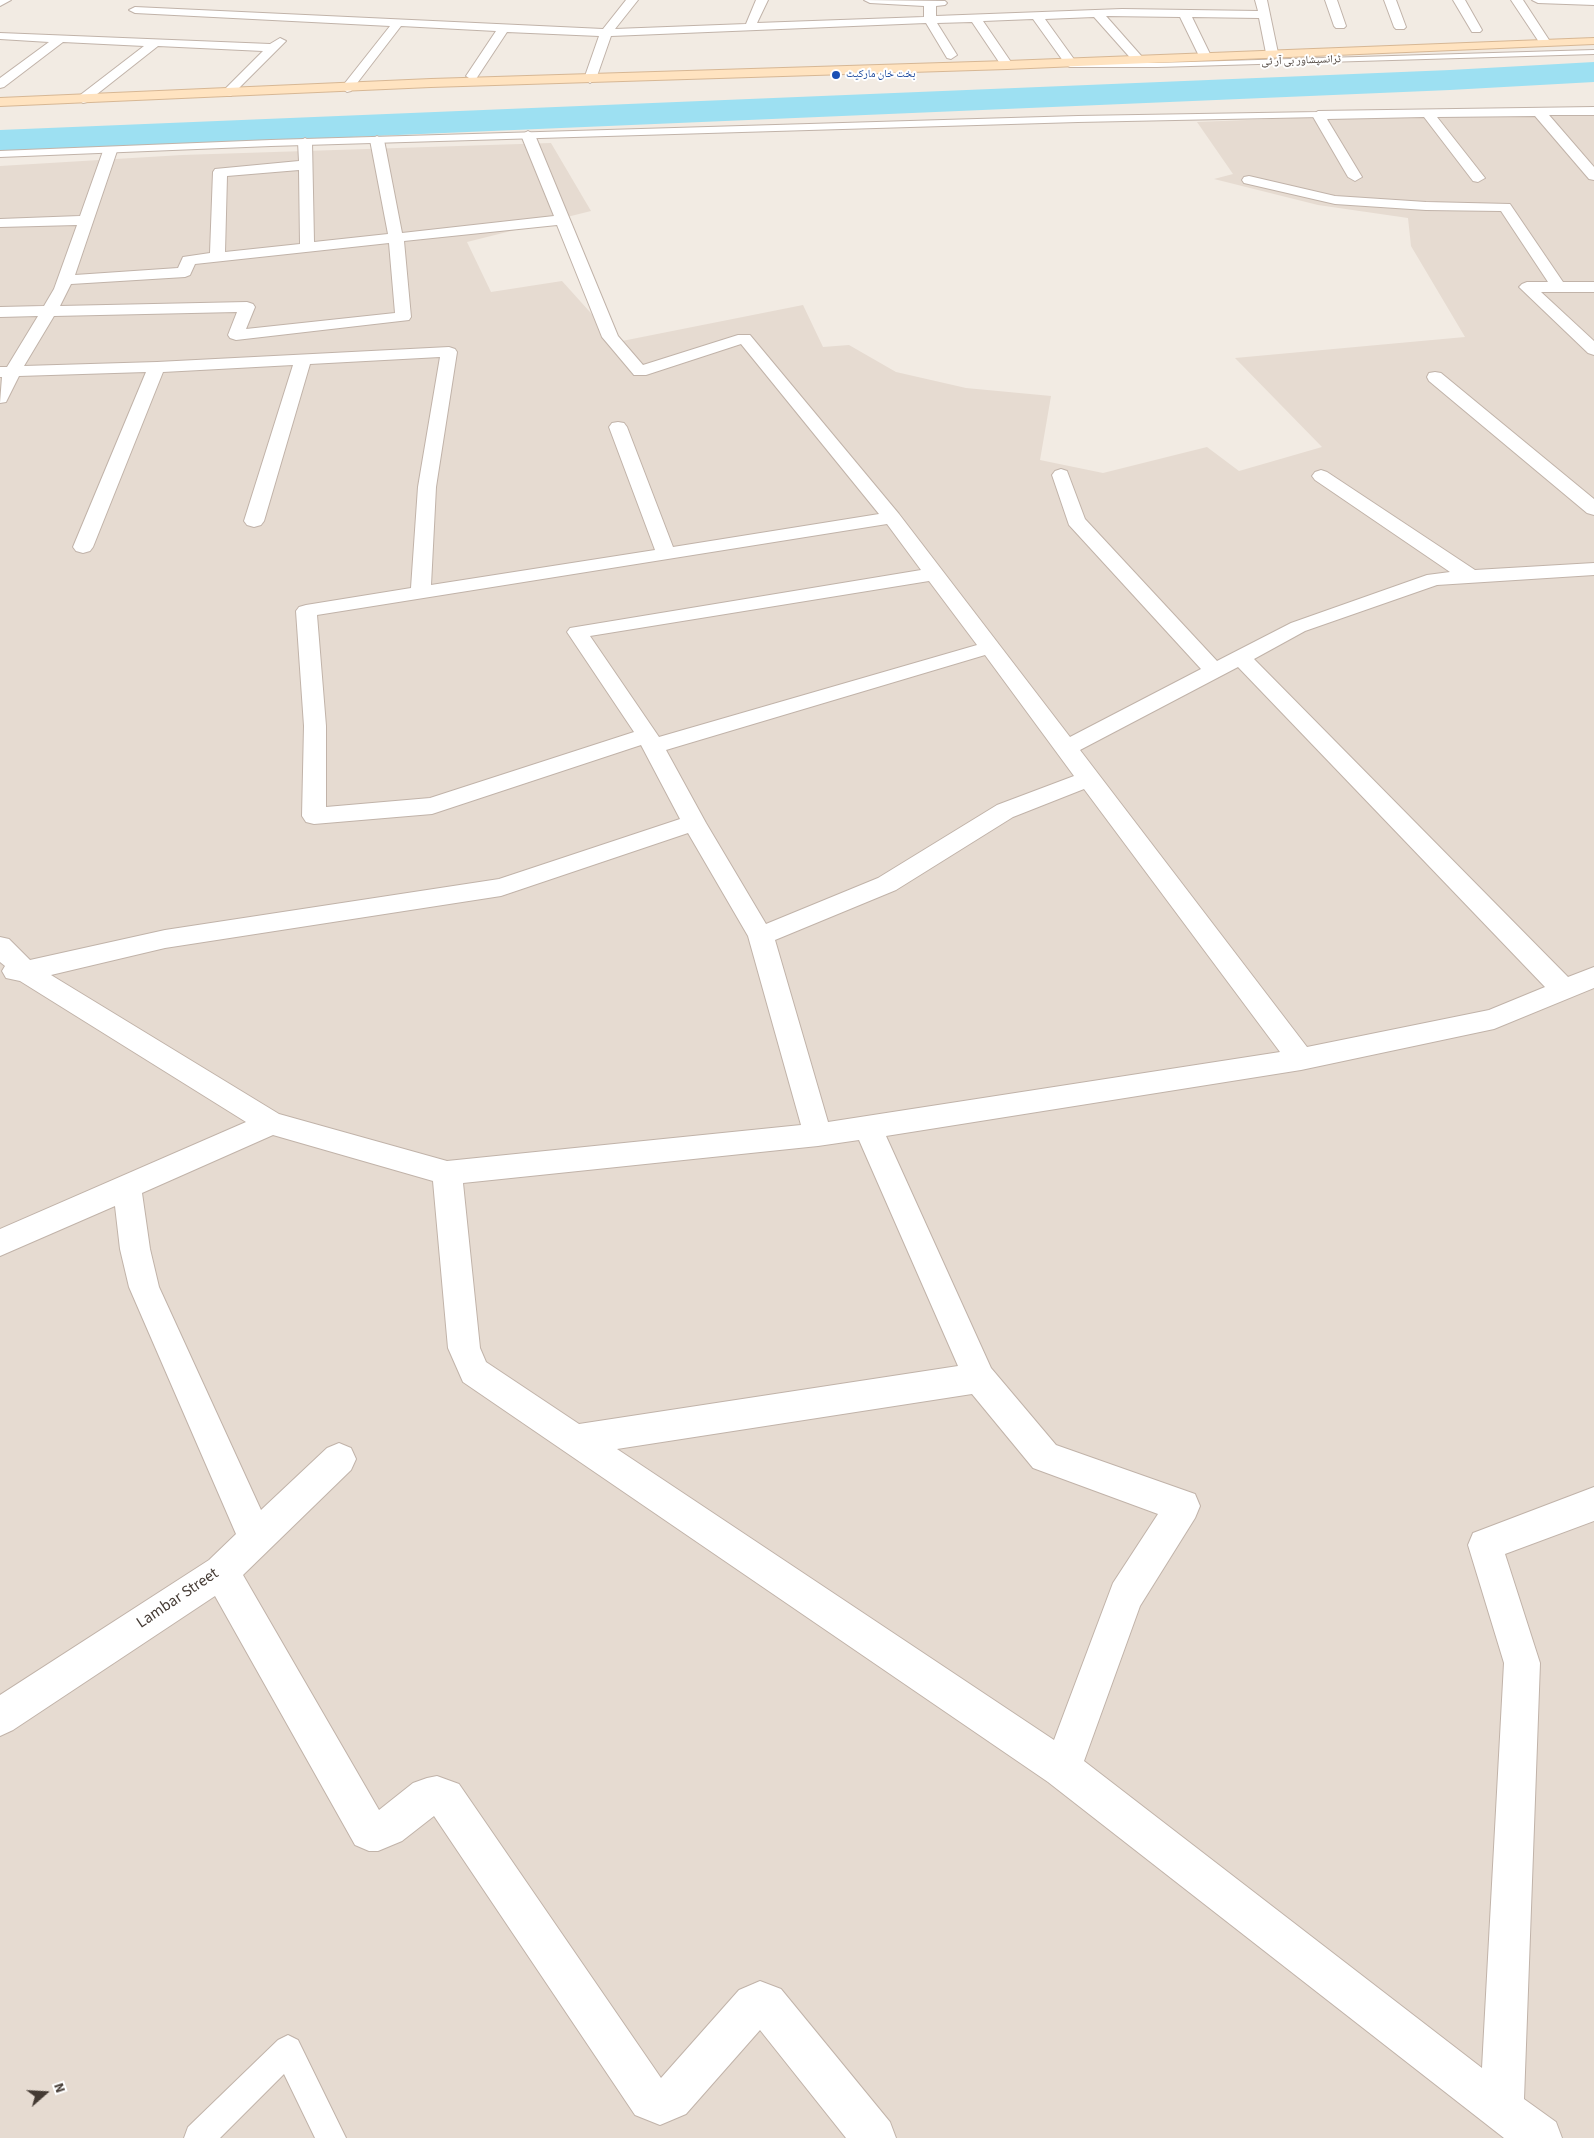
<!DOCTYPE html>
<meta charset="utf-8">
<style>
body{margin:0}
#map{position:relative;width:1594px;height:2138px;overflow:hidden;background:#f2ebe3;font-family:"Source Sans 3",sans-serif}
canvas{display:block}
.north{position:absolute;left:20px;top:2068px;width:50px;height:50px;-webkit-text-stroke:4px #fff;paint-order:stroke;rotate:71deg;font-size:14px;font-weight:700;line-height:20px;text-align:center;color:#443a33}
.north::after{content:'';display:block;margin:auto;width:18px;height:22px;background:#443a33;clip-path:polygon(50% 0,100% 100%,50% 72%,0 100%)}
</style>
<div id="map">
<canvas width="1594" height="2138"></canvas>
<div class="north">N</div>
</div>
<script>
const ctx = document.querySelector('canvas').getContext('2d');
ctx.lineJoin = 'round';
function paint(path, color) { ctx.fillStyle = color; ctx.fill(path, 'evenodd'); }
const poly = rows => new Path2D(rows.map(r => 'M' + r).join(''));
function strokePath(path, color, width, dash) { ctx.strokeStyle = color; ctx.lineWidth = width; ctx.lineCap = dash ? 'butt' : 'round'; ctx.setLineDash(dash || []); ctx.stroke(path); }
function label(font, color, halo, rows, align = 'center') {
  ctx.font = font + ' "Source Sans 3","Noto Naskh Arabic",sans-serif'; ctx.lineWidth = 4; ctx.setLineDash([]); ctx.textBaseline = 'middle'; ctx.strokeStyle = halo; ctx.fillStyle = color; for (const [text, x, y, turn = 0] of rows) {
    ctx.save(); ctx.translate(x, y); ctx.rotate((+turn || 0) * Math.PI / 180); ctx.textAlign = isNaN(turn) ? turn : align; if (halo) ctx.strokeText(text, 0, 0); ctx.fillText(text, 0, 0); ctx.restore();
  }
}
paint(poly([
 [1594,106,1594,2138,0,2138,0,166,182,155,551,143,591,211,467,242,491,292,562,281,617,342,803,305,823,347,849,345,896,372,966,388,1051,396,1040,460,1103,473,1207,447,1239,471,1322,447,1235,358,1465,337,1411,246,1408,218,1318,205,1214,179,1233,174,1197,122]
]), '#e6dbd1');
paint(poly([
 [1594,62,1594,82,1450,90,0,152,0,130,1450,70,1594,62]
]), '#9de0f2');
const lane = poly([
 [1594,50,1594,54,1157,67,1070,67,1066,65,1070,63,1157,63,1594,50],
 [1318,112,1321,113,1321,117,1078,122,271,146,0,157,0,151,271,140,1078,116,1318,112],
 [288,2035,298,2040,346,2138,315,2138,284,2074,220,2138,184,2138,188,2127,278,2040,288,2035]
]);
const street = poly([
 [0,0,11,0,0,6,0,0],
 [626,0,638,0,615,29,746,24,756,0,768,0,757,23,924,17,924,6,870,3,864,0,945,1,947,3,945,5,936,6,936,16,1122,9,1258,11,1255,0,1267,0,1278,53,1272,57,1266,53,1259,18,1192,17,1211,56,1205,60,1199,56,1180,17,1106,16,1144,59,1138,63,1134,62,1094,17,1045,19,1076,62,1070,66,1066,65,1033,19,983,21,1013,65,1007,69,1003,68,972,22,937,23,957,55,951,59,947,58,926,23,611,36,596,79,590,83,584,79,599,36,507,32,476,79,472,80,466,76,496,31,401,26,351,91,347,92,341,88,390,26,135,13,129,10,135,7,603,29,626,0],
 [1325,0,1337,0,1346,26,1344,28,1336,28,1334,26,1325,0],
 [1384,0,1396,0,1406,27,1404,29,1396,29,1394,27,1384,0],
 [1453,0,1465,0,1482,30,1480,32,1472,32,1453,0],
 [1511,0,1523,0,1551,43,1549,45,1541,45,1511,0],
 [1532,0,1594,0,1594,5,1538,3,1532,0],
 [0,33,270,44,280,38,286,41,231,96,223,96,221,93,263,51,158,46,87,102,83,103,77,99,79,96,144,46,63,42,4,87,0,88,0,78,49,42,0,39,0,33],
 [1594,107,1594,115,1549,115,1594,167,1594,180,1589,179,1535,116,1437,117,1485,178,1478,182,1473,181,1424,117,1327,119,1362,177,1355,181,1348,177,1312,115,1318,111,1594,107],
 [528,131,535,135,618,336,643,365,738,335,750,335,899,514,1070,737,1201,669,1069,525,1052,475,1055,471,1061,469,1067,471,1085,519,1217,661,1291,623,1427,575,1450,572,1315,480,1312,476,1315,472,1321,470,1327,472,1475,570,1594,563,1594,575,1437,585,1305,631,1254,659,1568,977,1594,967,1594,988,1494,1029,1301,1070,886,1136,991,1368,1056,1445,1195,1494,1200,1506,1195,1518,1140,1606,1084,1761,1482,2068,1504,1663,1468,1545,1473,1533,1594,1487,1594,1521,1505,1554,1540,1663,1524,2099,1556,2122,1562,2138,1504,2138,1048,1782,463,1382,448,1348,433,1181,273,1135,142,1193,150,1249,159,1287,261,1510,327,1448,339,1443,351,1448,356,1459,351,1470,243,1575,379,1810,413,1783,427,1778,437,1776,459,1784,661,2078,739,1990,760,1981,781,1989,890,2122,896,2138,846,2138,760,2030,686,2114,660,2125,635,2115,434,1816,402,1841,378,1851,369,1851,355,1845,215,1596,13,1730,0,1736,0,1695,209,1560,236,1534,129,1287,120,1249,115,1206,0,1256,0,1229,246,1122,20,981,6,978,2,971,5,966,0,962,0,937,9,939,30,960,165,930,499,879,680,819,641,745,432,814,314,824,306,822,302,816,304,726,296,611,299,607,306,605,411,588,418,487,440,357,310,364,264,521,261,525,254,527,247,525,244,521,293,365,163,372,93,547,90,551,83,553,76,551,73,547,146,372,19,376,6,402,0,403,2,377,0,377,0,367,7,367,38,316,0,317,0,307,44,306,54,289,77,225,0,227,0,219,80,216,103,151,110,147,115,148,117,151,75,275,178,268,183,257,210,253,213,172,215,169,299,161,298,142,305,138,312,142,314,242,388,234,370,140,377,136,384,140,402,233,554,216,521,135,528,131],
 [299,170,300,244,225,252,227,176,299,170],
 [557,225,602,337,634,375,646,375,741,344,879,514,673,547,627,427,624,423,618,422,612,423,609,427,655,550,431,585,436,487,457,352,455,349,449,347,157,362,24,366,54,316,237,312,228,335,230,338,236,340,409,320,411,317,404,241,557,225],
 [389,243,395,313,246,329,255,307,253,304,247,302,60,306,71,284,185,277,190,275,195,264,389,243],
 [887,524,921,570,570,628,567,632,634,732,430,798,326,807,326,726,317,615,887,524],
 [929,581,977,645,659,737,590,636,929,581],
 [985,655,1074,776,997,805,878,878,766,924,706,823,666,750,985,655],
 [1238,667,1545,987,1489,1010,1307,1047,1080,750,1238,667],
 [1084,789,1280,1052,828,1122,775,940,896,890,1013,817,1084,789],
 [688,833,748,936,801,1125,447,1161,279,1114,51,975,165,948,501,896,688,833],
 [859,1140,958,1366,579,1424,486,1362,480,1348,463,1183,818,1146,859,1140],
 [972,1394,1033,1468,1158,1514,1113,1583,1054,1740,617,1449,972,1394],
 [1249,176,1335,196,1426,202,1510,204,1563,282,1594,282,1594,292,1541,292,1594,341,1594,355,1588,353,1519,287,1522,284,1527,282,1548,282,1501,211,1426,210,1335,204,1244,183,1242,180,1244,177,1249,176],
 [1435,372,1441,373,1594,499,1594,515,1587,513,1429,381,1427,377,1429,373,1435,372]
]);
const secondary = poly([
 [1594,38,1594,44,1007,69,431,87,0,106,0,98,431,79,1007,61,1594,38]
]);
strokePath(lane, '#c1b3a9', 2);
strokePath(street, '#c1b3a9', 2);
strokePath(secondary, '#d7b794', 2);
paint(lane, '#fff');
paint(street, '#fff');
paint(secondary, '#ffe3c0');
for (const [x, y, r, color] of [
 [836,75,5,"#1a4fb4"]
]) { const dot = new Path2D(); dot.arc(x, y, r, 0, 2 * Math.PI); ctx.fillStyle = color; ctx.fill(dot); strokePath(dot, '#fff', 2); }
label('11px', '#443a33', '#fff', [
 ["ٹرانسپشاور بی آر ٹی",1301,61,-2]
]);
label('11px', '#164399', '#fff', [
 ["بخت خان مارکیٹ",846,75]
], 'left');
label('16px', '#443a33', '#fff', [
 ["Lambar Street",178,1599,-34]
]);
</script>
